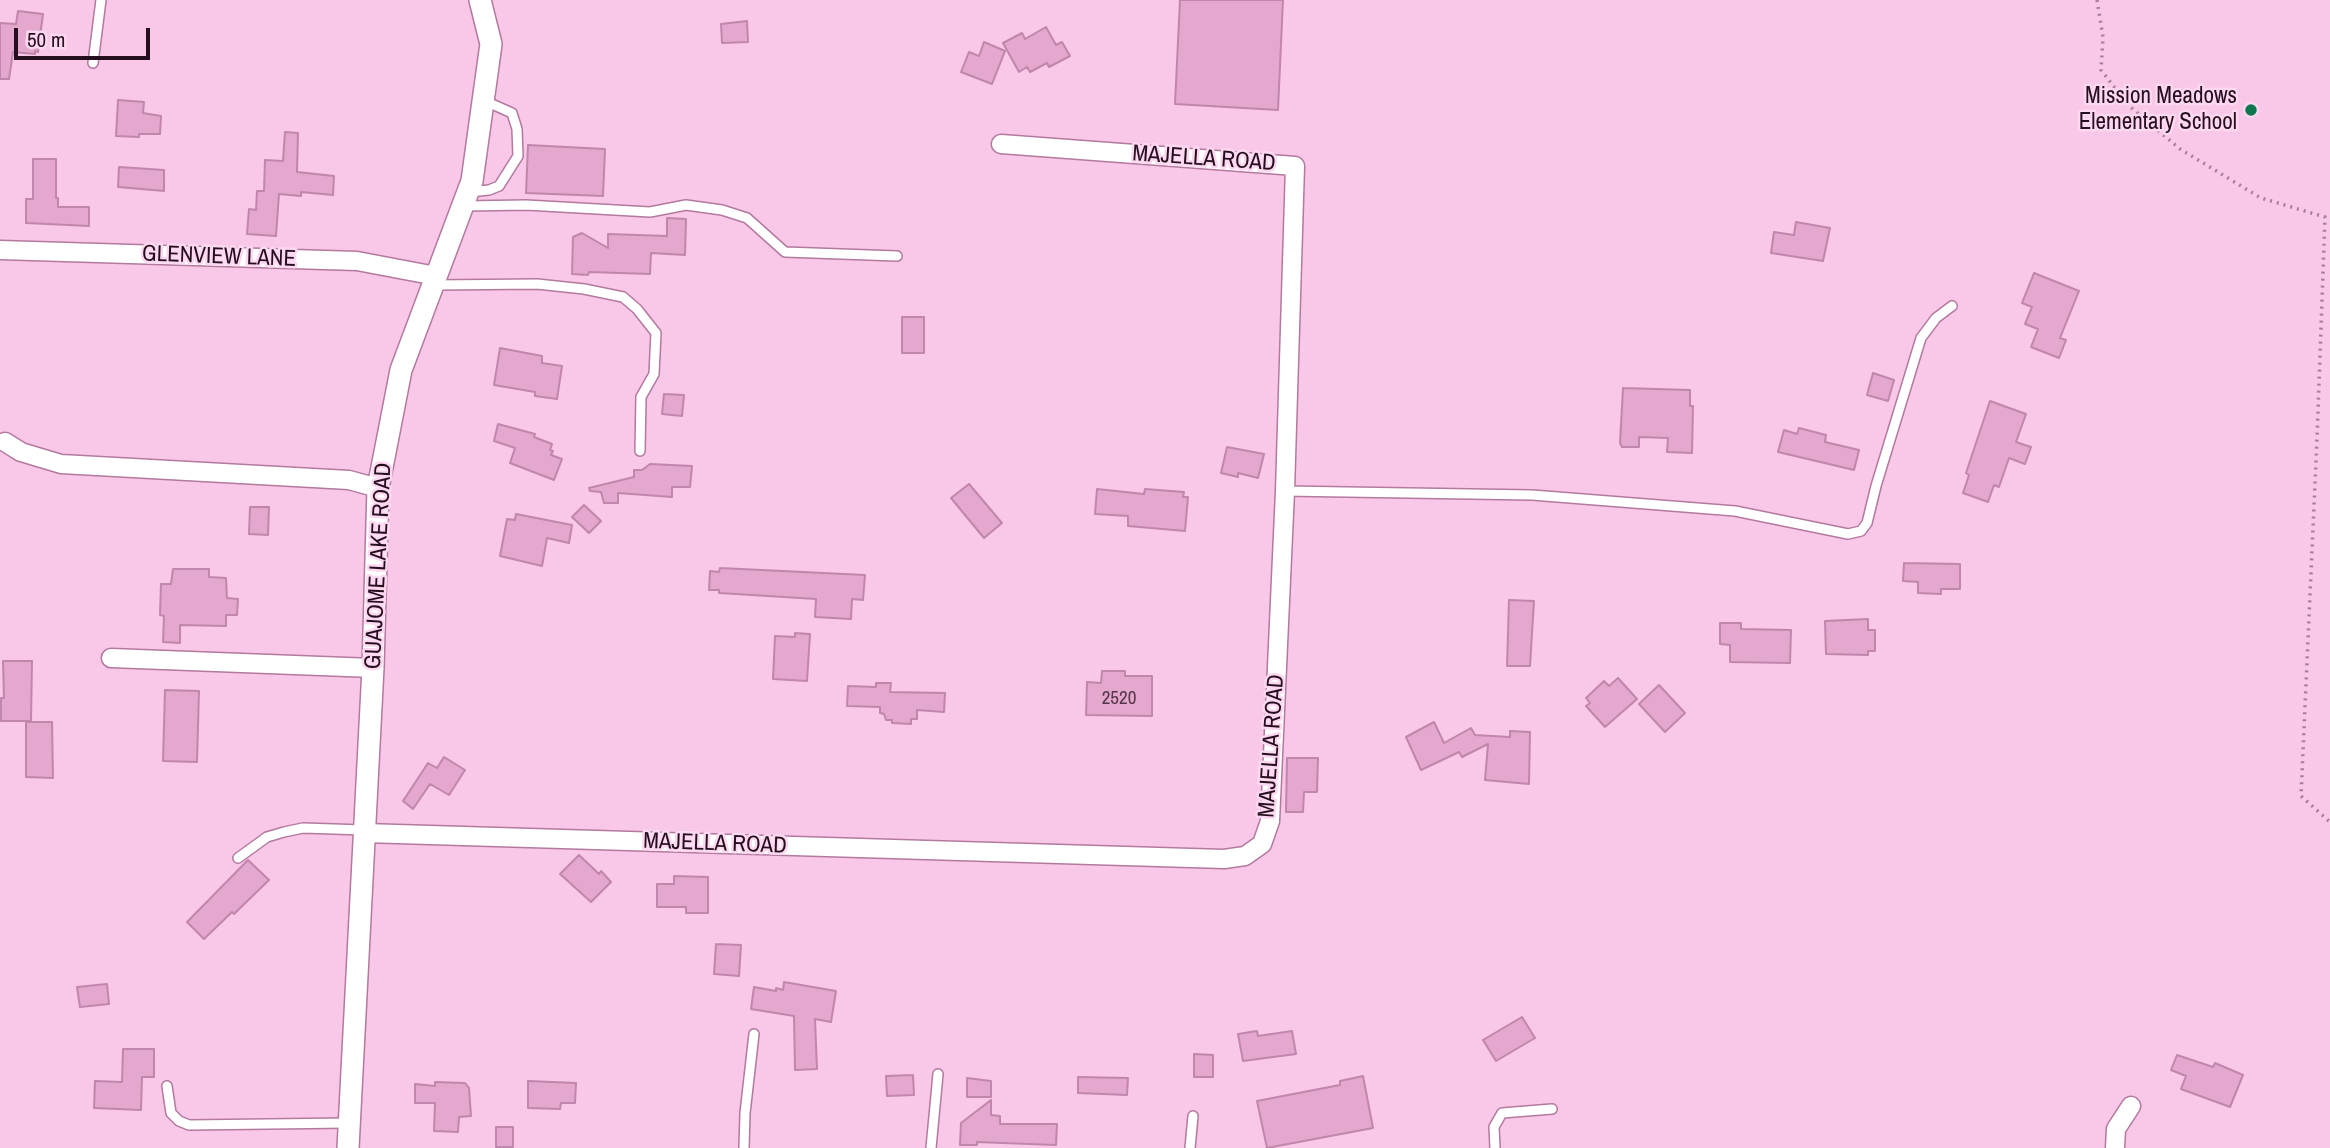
<!DOCTYPE html>
<style>
body{margin:0}
#map{position:relative;width:2330px;height:1148px;overflow:hidden;background:#f9c7e7;font-family:"Archivo Narrow",sans-serif}
canvas{display:block}
.scale{position:absolute;left:14px;top:28px;width:136px;height:32px;box-sizing:border-box;border:4px solid #250f1e;border-top:0;padding-left:9px;font-size:21px;line-height:24px;white-space:nowrap;color:#250f1e;-webkit-text-stroke:5px #fed8f0;paint-order:stroke}
</style>
<div id="map">
<canvas width="2330" height="1148"></canvas>
<div class="scale">50 m</div>
</div>
<script>
const ctx = document.querySelector('canvas').getContext('2d');
ctx.lineJoin = 'round';
function paint(path, color) { ctx.fillStyle = color; ctx.fill(path, 'evenodd'); }
const poly = rows => new Path2D(rows.map(r => 'M' + r).join(''));
function strokePath(path, color, width, dash) { ctx.strokeStyle = color; ctx.lineWidth = width; ctx.lineCap = dash ? 'butt' : 'round'; ctx.setLineDash(dash || []); ctx.stroke(path); }
function label(font, color, halo, rows, align = 'center') {
  ctx.font = font + ' "Archivo Narrow",sans-serif'; ctx.lineWidth = 5; ctx.setLineDash([]); ctx.textBaseline = 'middle'; ctx.strokeStyle = halo; ctx.fillStyle = color; for (const [text, x, y, turn = 0] of rows) {
    ctx.save(); ctx.translate(x, y); ctx.rotate((+turn || 0) * Math.PI / 180); ctx.textAlign = isNaN(turn) ? turn : align; if (halo) ctx.strokeText(text, 0, 0); ctx.fillText(text, 0, 0); ctx.restore();
  }
}
const building = poly([
 [1180,0,1283,0,1278,110,1175,104,1180,0],
 [18,11,43,14,38,52,35,51,35,54,13,52,9,79,0,79,0,23,16,24,18,11],
 [747,21,748,42,722,43,721,24,747,21],
 [1046,27,1056,45,1062,42,1070,56,1049,67,1047,63,1030,72,1027,67,1019,72,1003,43,1022,33,1025,39,1046,27],
 [984,42,1005,51,992,84,961,72,969,52,979,56,984,42],
 [118,100,144,102,143,113,161,116,160,134,139,134,139,137,116,136,118,100],
 [285,132,298,133,297,172,334,176,333,195,301,192,301,196,279,194,276,236,247,234,249,209,256,210,257,191,264,191,265,160,283,161,285,132],
 [528,145,605,149,603,196,526,193,528,145],
 [33,159,56,159,56,198,58,198,58,207,89,207,89,226,26,223,26,199,33,199,33,159],
 [119,167,164,170,164,191,118,187,119,167],
 [667,218,686,219,685,255,651,253,650,274,589,272,588,275,572,274,573,237,582,233,608,248,608,234,667,236,667,218],
 [1796,222,1830,228,1823,261,1771,253,1774,232,1794,235,1796,222],
 [2034,273,2079,291,2060,338,2066,340,2059,358,2031,347,2038,329,2025,324,2032,307,2022,303,2034,273],
 [902,317,924,317,924,353,902,353,902,317],
 [500,348,542,356,542,363,562,366,557,399,535,396,535,392,494,385,500,348],
 [1873,373,1894,380,1888,401,1867,395,1873,373],
 [1623,388,1690,390,1690,406,1693,406,1692,453,1667,452,1668,438,1639,437,1639,447,1622,447,1620,443,1623,388],
 [664,394,684,395,682,416,662,414,664,394],
 [1990,401,2026,414,2016,442,2031,447,2025,464,2009,458,1999,487,1994,485,1988,502,1963,493,1969,475,1966,473,1990,401],
 [498,424,535,434,534,437,552,444,550,450,553,451,551,455,562,459,554,480,510,463,515,448,494,441,498,424],
 [1799,428,1826,435,1825,442,1859,450,1854,470,1778,452,1784,430,1797,434,1799,428],
 [1227,447,1264,454,1258,478,1238,473,1238,477,1221,473,1227,447],
 [650,464,692,466,690,487,672,487,672,497,618,493,618,503,604,503,601,492,590,491,589,488,634,477,634,470,642,470,650,464],
 [969,484,1002,523,984,538,951,498,969,484],
 [1097,489,1144,494,1145,489,1184,492,1183,497,1188,497,1185,531,1128,526,1128,516,1095,514,1097,489],
 [584,505,601,521,589,533,572,517,584,505],
 [250,507,269,507,268,535,249,534,250,507],
 [516,514,572,525,569,543,547,538,542,566,500,556,507,519,515,520,516,514],
 [1904,563,1960,564,1960,589,1941,589,1941,594,1918,593,1918,582,1903,581,1904,563],
 [720,568,865,575,863,600,852,599,851,619,815,617,816,599,719,593,719,590,709,590,710,571,719,572,720,568],
 [173,569,209,569,209,577,226,578,227,598,238,599,237,615,226,615,226,626,180,625,180,643,163,642,164,616,160,615,161,584,171,584,173,569],
 [1509,600,1534,601,1530,666,1507,666,1509,600],
 [1868,619,1868,630,1875,630,1875,651,1868,651,1868,655,1826,654,1825,621,1868,619],
 [1720,623,1741,623,1741,629,1791,630,1790,663,1730,662,1730,645,1720,644,1720,623],
 [795,633,810,634,807,681,773,679,775,636,795,637,795,633],
 [3,661,32,661,31,721,1,721,1,698,4,698,3,661],
 [1102,671,1125,671,1125,676,1152,676,1152,716,1086,715,1087,682,1101,683,1102,671],
 [1618,678,1637,699,1605,727,1586,706,1590,703,1586,698,1604,681,1609,686,1618,678],
 [876,683,891,683,890,692,945,693,944,712,917,710,917,719,911,719,911,724,892,723,892,720,886,720,884,714,880,713,880,707,847,706,848,686,876,687,876,683],
 [1659,685,1685,713,1665,732,1639,704,1659,685],
 [165,690,199,691,197,762,163,761,165,690],
 [26,722,52,722,53,778,26,777,26,722],
 [1434,722,1444,743,1471,728,1475,735,1510,737,1510,731,1530,732,1529,784,1485,780,1488,744,1462,757,1459,752,1421,770,1406,737,1434,722],
 [444,757,465,770,449,795,430,784,413,809,403,801,428,763,437,768,444,757],
 [1287,758,1318,758,1317,792,1304,792,1303,812,1286,812,1287,758],
 [579,855,599,874,601,871,611,882,591,902,560,874,579,855],
 [248,860,269,880,234,914,232,912,204,939,187,922,248,860],
 [674,876,708,877,708,913,686,913,686,907,657,907,657,884,674,884,674,876],
 [716,944,741,945,739,976,714,974,716,944],
 [784,982,836,991,831,1022,815,1019,817,1069,795,1070,794,1016,751,1009,754,987,776,991,776,988,783,990,784,982],
 [107,984,109,1004,80,1007,77,987,107,984],
 [1522,1017,1535,1038,1496,1061,1483,1040,1522,1017],
 [1257,1031,1258,1036,1292,1031,1296,1054,1243,1061,1238,1034,1257,1031],
 [123,1049,154,1049,154,1077,142,1077,141,1110,94,1108,95,1081,122,1082,123,1049],
 [1194,1054,1213,1055,1213,1077,1194,1077,1194,1054],
 [2177,1055,2213,1067,2215,1063,2243,1075,2230,1107,2181,1089,2186,1076,2171,1070,2177,1055],
 [913,1075,914,1095,887,1096,886,1076,913,1075],
 [1363,1076,1373,1128,1267,1148,1257,1101,1340,1085,1340,1081,1363,1076],
 [1078,1077,1128,1078,1127,1095,1078,1093,1078,1077],
 [967,1078,991,1081,991,1097,967,1097,967,1078],
 [528,1081,576,1083,575,1103,561,1103,560,1109,528,1108,528,1081],
 [435,1082,465,1083,469,1088,471,1116,459,1117,458,1132,434,1131,435,1103,415,1103,415,1084,435,1086,435,1082],
 [991,1100,991,1115,1000,1116,1000,1124,1057,1124,1056,1145,977,1142,977,1145,960,1145,961,1123,991,1100],
 [496,1127,513,1127,513,1147,496,1147,496,1127]
]);
paint(building, '#e4a7ce');
strokePath(building, '#c186ac', 2);
const service = poly([
 [93,63,101,0],
 [469,192,489,190,499,186,518,156,517,129,512,113,485,101],
 [464,206,526,205,650,212,686,205,722,210,747,218,785,252,897,256],
 [435,285,537,284,584,289,623,297,637,309,656,333,654,374,641,397,640,451],
 [1285,491,1532,495,1735,511,1848,534,1861,531,1867,523,1876,486,1921,338,1936,318,1952,306],
 [238,858,267,837,284,832,303,828,364,830],
 [167,1086,171,1113,179,1121,189,1125,348,1123],
 [744,1148,745,1113,754,1034],
 [931,1148,938,1074],
 [1190,1148,1193,1116],
 [1495,1148,1494,1127,1502,1113,1552,1109]
]);
const minor = poly([
 [0,250,357,261,436,276],
 [5,442,21,452,61,464,349,480,378,488],
 [111,658,373,668],
 [364,833,1224,859,1245,856,1262,844,1270,821,1285,491,1295,166,1001,144],
 [2115,1148,2116,1129,2131,1106]
]);
const tertiary = poly([
 [348,1148,373,668,378,488,401,370,472,181,491,44,480,0]
]);
strokePath(service, '#b3799f', 12);
strokePath(minor, '#b3799f', 21);
strokePath(tertiary, '#b3799f', 24);
strokePath(poly([
 [2097,0,2103,37,2101,70,2128,105,2180,149,2261,198,2325,217,2317,439,2301,796,2330,822]
]), '#a57e98', 3.5, [2, 5]);
strokePath(service, '#fff', 9);
strokePath(minor, '#fff', 18);
strokePath(tertiary, '#fff', 21);
for (const [x, y, r, color] of [
 [2251,110,7,"#10764e"]
]) { const dot = new Path2D(); dot.arc(x, y, r, 0, 2 * Math.PI); ctx.fillStyle = color; ctx.fill(dot); strokePath(dot, '#fed8f0', 2.5); }
label('19px', '#55354a', null, [
 ["2520",1119,699]
]);
label('23px', '#250f1e', '#fed8f0', [
 ["Mission Meadows",2237,97],
 ["Elementary School",2237,123]
], 'right');
label('23px', '#250f1e', '#fed8f0', [
 ["MAJELLA ROAD",1204,159,4],
 ["GLENVIEW LANE",219,257,2],
 ["GUAJOME LAKE ROAD",379,566,-87],
 ["MAJELLA ROAD",1272,746,-86],
 ["MAJELLA ROAD",715,844,2]
]);
</script>
